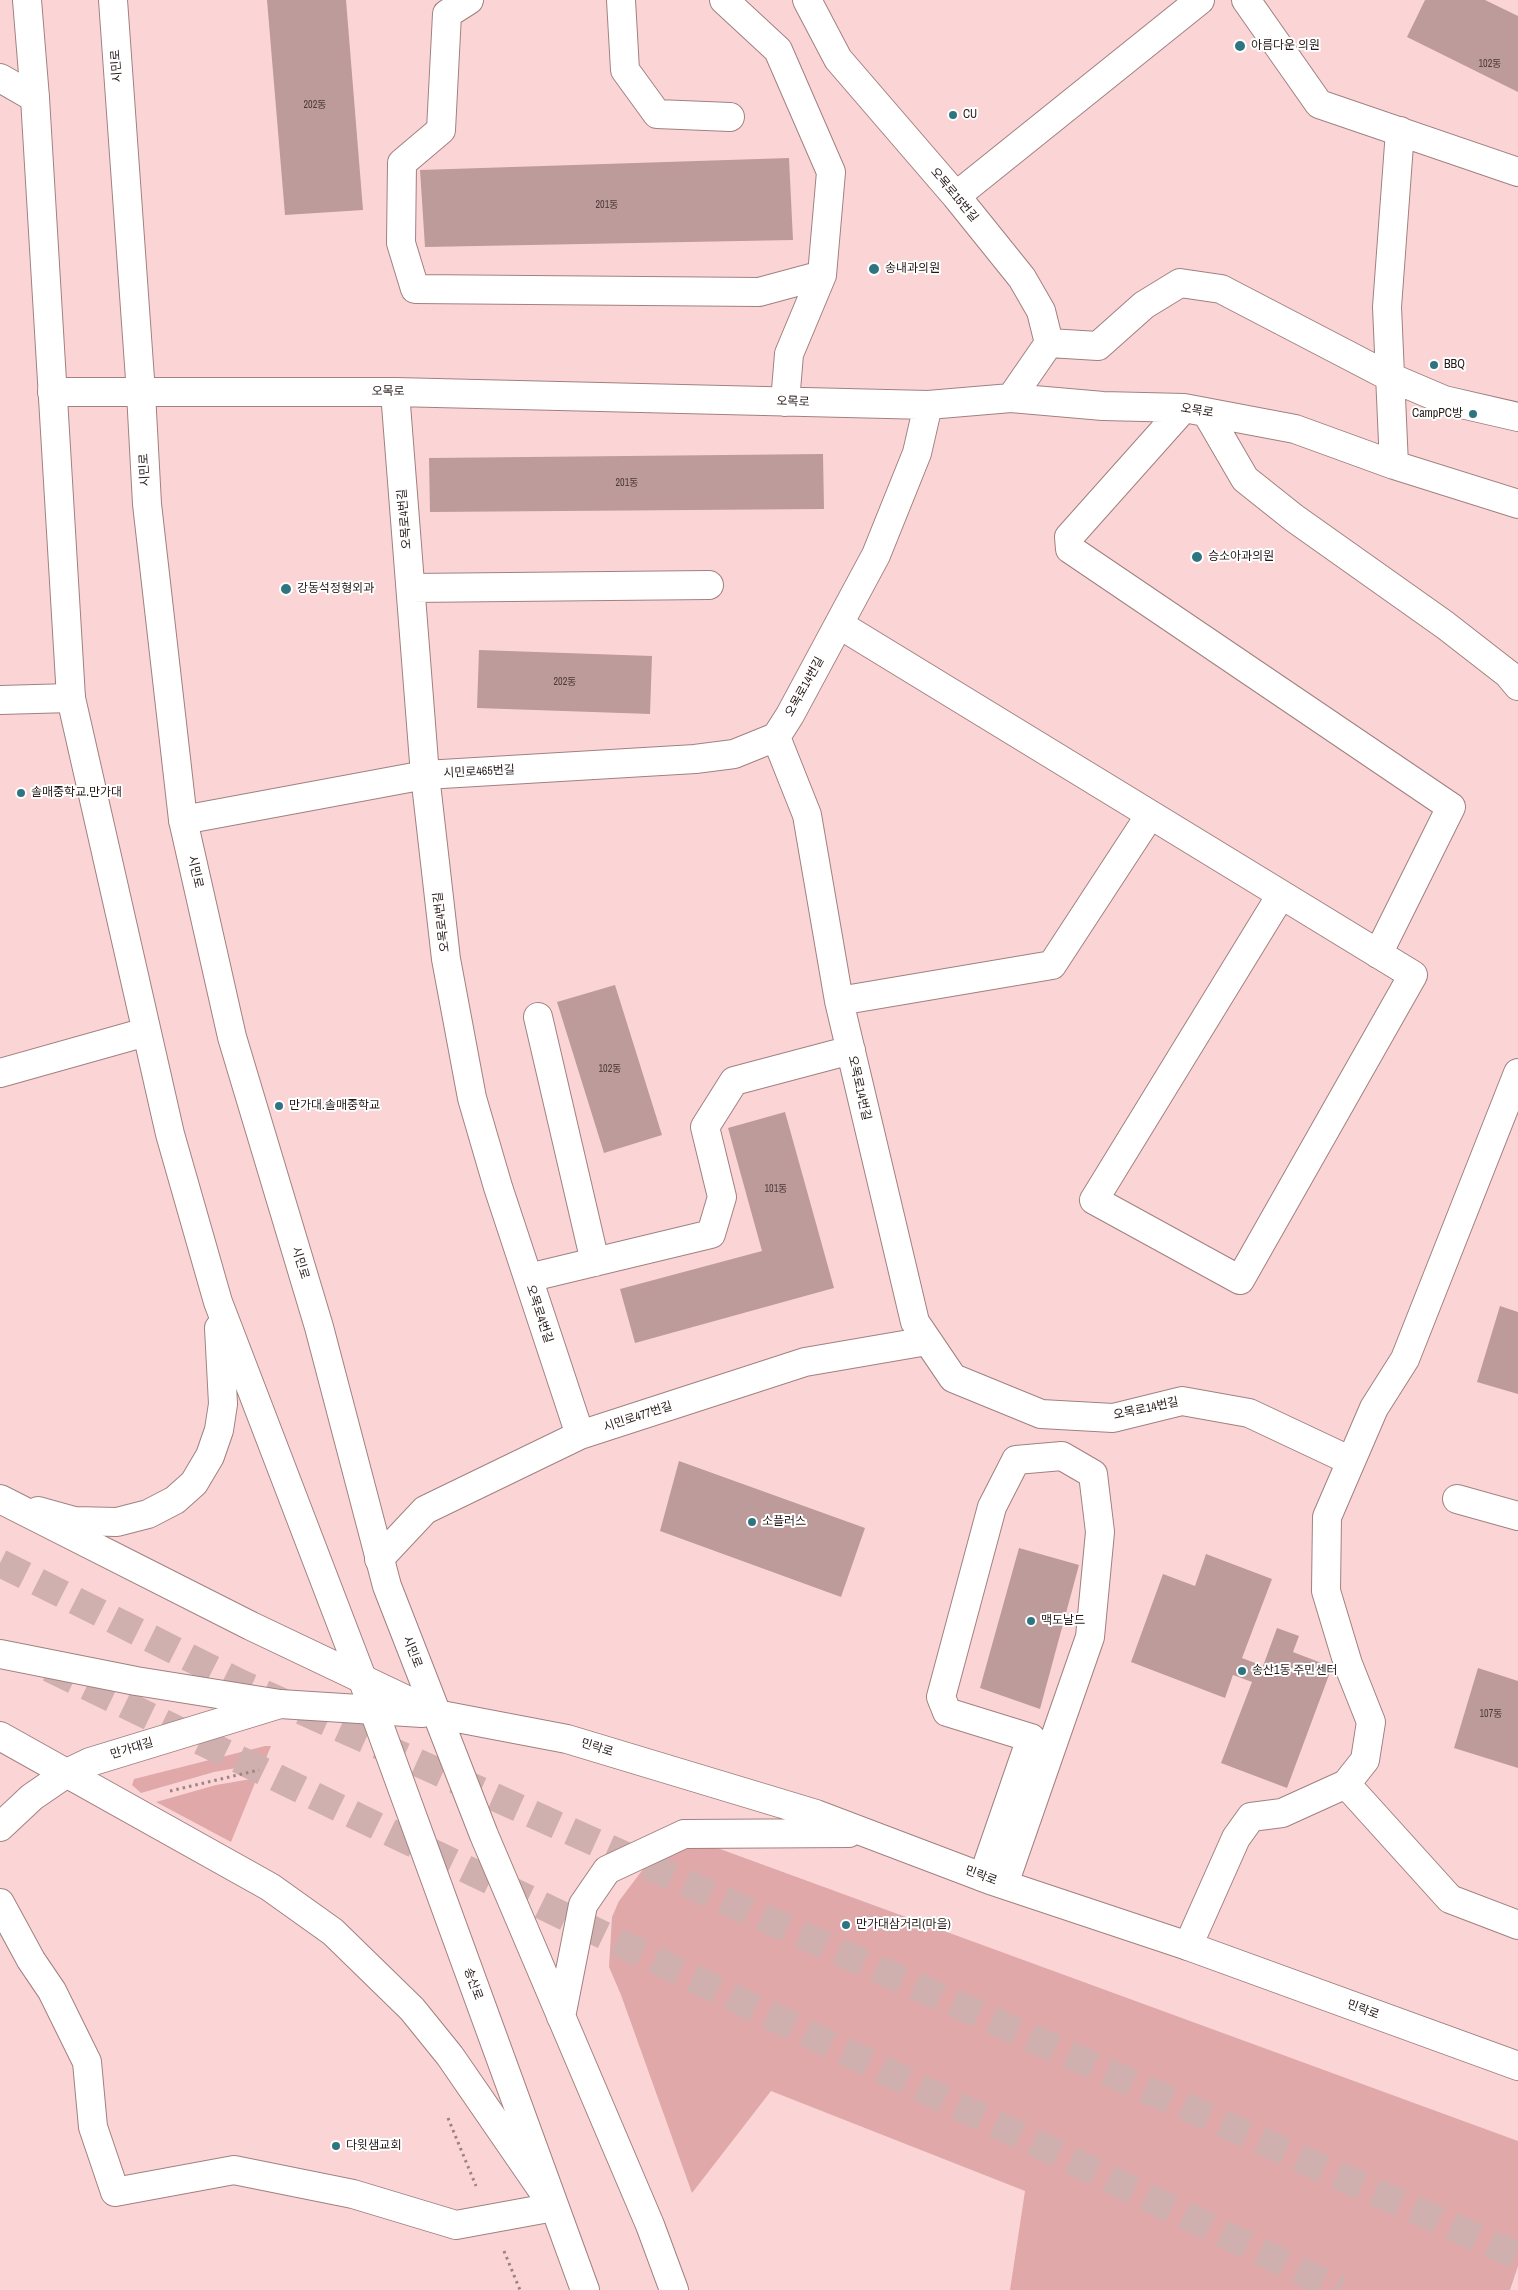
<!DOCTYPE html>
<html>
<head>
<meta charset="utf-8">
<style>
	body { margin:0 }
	canvas { display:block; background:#fbd5d5 }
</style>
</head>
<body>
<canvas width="1518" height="2290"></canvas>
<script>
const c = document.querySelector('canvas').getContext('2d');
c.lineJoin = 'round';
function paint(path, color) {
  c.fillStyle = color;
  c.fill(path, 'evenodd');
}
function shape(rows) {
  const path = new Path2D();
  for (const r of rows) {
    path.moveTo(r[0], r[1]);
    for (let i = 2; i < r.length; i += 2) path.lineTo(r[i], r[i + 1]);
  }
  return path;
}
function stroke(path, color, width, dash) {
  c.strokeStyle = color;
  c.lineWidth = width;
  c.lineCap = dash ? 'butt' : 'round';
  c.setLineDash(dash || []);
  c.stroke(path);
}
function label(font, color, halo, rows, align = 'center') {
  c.font = font + ' "Archivo Narrow","Noto Sans KR",sans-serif';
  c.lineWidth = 4;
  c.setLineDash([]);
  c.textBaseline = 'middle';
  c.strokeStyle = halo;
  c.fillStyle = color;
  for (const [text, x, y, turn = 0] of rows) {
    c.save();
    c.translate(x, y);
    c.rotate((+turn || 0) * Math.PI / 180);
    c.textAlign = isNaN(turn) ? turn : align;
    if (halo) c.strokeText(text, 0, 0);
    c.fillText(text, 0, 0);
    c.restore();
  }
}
paint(shape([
	[265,1746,271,1746,264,1763,214,1772,141,1793,132,1785,134,1779],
	[257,1778,231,1842,156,1802,216,1785],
	[701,1842,1518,2141,1518,2266,1510,2290,1010,2290,1025,2191,771,2091,692,2193,621,1995,609,1967,612,1917,619,1901,653,1856]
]), '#e0a8a9');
paint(shape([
	[267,0,346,0,363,210,285,215],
	[1425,0,1485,0,1518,16,1518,92,1407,37],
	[789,158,793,240,425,247,420,170],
	[823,454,824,509,430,512,429,458],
	[479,650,652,656,650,714,477,708],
	[615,985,662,1135,604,1153,557,1002],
	[785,1112,834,1288,635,1343,620,1289,762,1251,728,1128],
	[1500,1306,1518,1312,1518,1394,1477,1382],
	[679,1461,865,1528,841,1597,660,1531],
	[1019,1548,1079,1565,1040,1709,980,1688],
	[1206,1554,1272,1579,1242,1658,1263,1666,1277,1628,1299,1636,1293,1652,1332,1667,1287,1788,1221,1763,1252,1682,1233,1675,1225,1698,1131,1662,1163,1574,1195,1586],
	[1478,1668,1518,1681,1518,1768,1454,1748]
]), '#be9b9b');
stroke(shape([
	[0,1563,240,1683,1518,2256],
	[49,1668,1340,2290]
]), '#d0afaf', 28, [28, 14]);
const minor = shape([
	[469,0,447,14,441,130,402,163,401,243,415,289,759,292,822,275],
	[621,0,625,70,657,114,730,117],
	[724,0,778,50,831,172,822,275,789,354,785,402],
	[807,0,838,59,956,196,1022,278,1041,311,1049,343,1011,398],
	[1246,0,1319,104,1518,172],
	[0,78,35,98],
	[956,196,1200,0],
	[1049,343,1098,346,1144,305,1180,283,1221,289,1390,377,1444,400,1518,417],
	[52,392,395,392,928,405,1011,398,1103,406,1184,408,1295,429,1394,465,1518,504],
	[395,392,425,775,446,959,472,1098,498,1187,580,1435],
	[928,405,917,453,876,555,790,715,776,737,807,815,839,1001,915,1322,953,1378,1041,1414,1113,1418,1182,1401,1249,1413,1351,1461],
	[1184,408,1069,537,1070,549,1451,807,1378,954],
	[1206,412,1245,479,1294,518,1445,625,1508,674,1518,686],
	[1394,465,1387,307,1400,131],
	[411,588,709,585],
	[840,625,1413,975,1240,1280,1094,1200,1281,895],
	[0,700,71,698],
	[183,820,425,775,695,759,734,754,776,737],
	[839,1001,1052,965,1150,815],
	[538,1017,595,1262],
	[0,1073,146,1032],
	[1518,1073,1405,1359,1374,1408,1327,1517,1326,1591,1348,1664,1371,1722,1365,1760,1346,1784,1450,1899,1518,1925],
	[528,1278,711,1234,722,1197,705,1127,734,1081,851,1050],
	[1457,1499,1518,1516],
	[379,1559,425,1510,580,1435,805,1362,927,1341],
	[0,1827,32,1797,67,1773,90,1762,280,1704],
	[983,1877,1031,1738,947,1712,941,1697,992,1507,1016,1460,1062,1456,1093,1474,1100,1532,1090,1637,1004,1884],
	[0,1903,31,1960,52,1991,87,2062,93,2127,115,2192,234,2170,353,2194,456,2225,554,2207],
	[1188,1946,1236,1838,1251,1817,1282,1813,1346,1784]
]);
const major = shape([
	[27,0,35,98,71,698,170,1134,218,1302,362,1678,585,2290],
	[113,0,141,393,147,504,183,820,232,1037,319,1327,387,1586,484,1835,650,2225,674,2290],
	[38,1511,74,1521,117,1522,148,1514,175,1500,194,1483,210,1456,219,1430,223,1404,219,1328],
	[436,1714,567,1739,816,1814,990,1880,1188,1946,1518,2066],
	[561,2017,583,1905,607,1870,684,1834,849,1833]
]);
const highway = shape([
	[0,1499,251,1626,436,1714],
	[0,1654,136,1681,280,1704,422,1713],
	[0,1736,270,1887,333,1932,412,2009,450,2056,554,2207]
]);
stroke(minor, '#a28080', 30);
stroke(major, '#a28080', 30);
stroke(highway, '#a28080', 30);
stroke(shape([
	[170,1791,259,1770],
	[448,2118,476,2186],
	[504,2251,520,2290]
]), '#9e8383', 3, [2.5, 4]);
stroke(minor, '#fff', 28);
stroke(major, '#fff', 28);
stroke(highway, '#fff', 28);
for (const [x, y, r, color] of [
	[1240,46,6,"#2e7581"],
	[953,115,5,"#2e7581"],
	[874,269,6,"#2e7581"],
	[1434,365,5,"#2e7581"],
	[1473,414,5,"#2e7581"],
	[1197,557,6,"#2e7581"],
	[286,589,6,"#2e7581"],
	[21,793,5,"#2e7581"],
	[279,1106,5,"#2e7581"],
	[752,1522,5,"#2e7581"],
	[1031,1621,5,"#2e7581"],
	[1242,1671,5,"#2e7581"],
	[846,1925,5,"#2e7581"],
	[336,2146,5,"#2e7581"]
]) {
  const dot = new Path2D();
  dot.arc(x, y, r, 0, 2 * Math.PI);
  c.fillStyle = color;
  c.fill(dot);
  stroke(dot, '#fff', 2);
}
label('10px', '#4b3939', null, [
	["102동",1490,64],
	["202동",315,105],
	["201동",607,205],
	["201동",627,483],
	["202동",565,682],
	["102동",610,1069],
	["101동",776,1189],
	["107동",1491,1714]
]);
label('12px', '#251818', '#fff', [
	["아름다운 의원",1251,46],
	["CU",963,115],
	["송내과의원",885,269],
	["BBQ",1444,365],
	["CampPC방",1463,414,"right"],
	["승소아과의원",1208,557],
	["강동석정형외과",297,589],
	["솔매중학교.만가대",31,793],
	["만가대.솔매중학교",289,1106],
	["소플러스",762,1522],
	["맥도날드",1041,1621],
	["송산1동 주민센터",1252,1671],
	["만가대삼거리(마을)",856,1925],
	["다윗샘교회",346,2146]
], 'left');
label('12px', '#251818', '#fff', [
	["시민로",117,66,-94],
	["오목로15번길",954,195,50],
	["오목로",388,392],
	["오목로",793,402,2],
	["오목로",1197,411,9],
	["시민로",145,470,-93],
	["오목로4번길",405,519,-95],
	["오목로14번길",805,687,-61],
	["시민로465번길",479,772,-3],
	["시민로",195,872,77],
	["오목로4번길",442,922,-97],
	["오목로14번길",859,1088,77],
	["시민로",300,1263,73],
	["오목로4번길",539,1314,72],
	["오목로14번길",1146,1409,-12],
	["시민로477번길",638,1417,-18],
	["시민로",412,1652,69],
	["민락로",597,1748,17],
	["만가대길",132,1749,-17],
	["민락로",981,1876,20],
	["송산로",473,1984,70],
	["민락로",1363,2010,20]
]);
</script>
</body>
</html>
